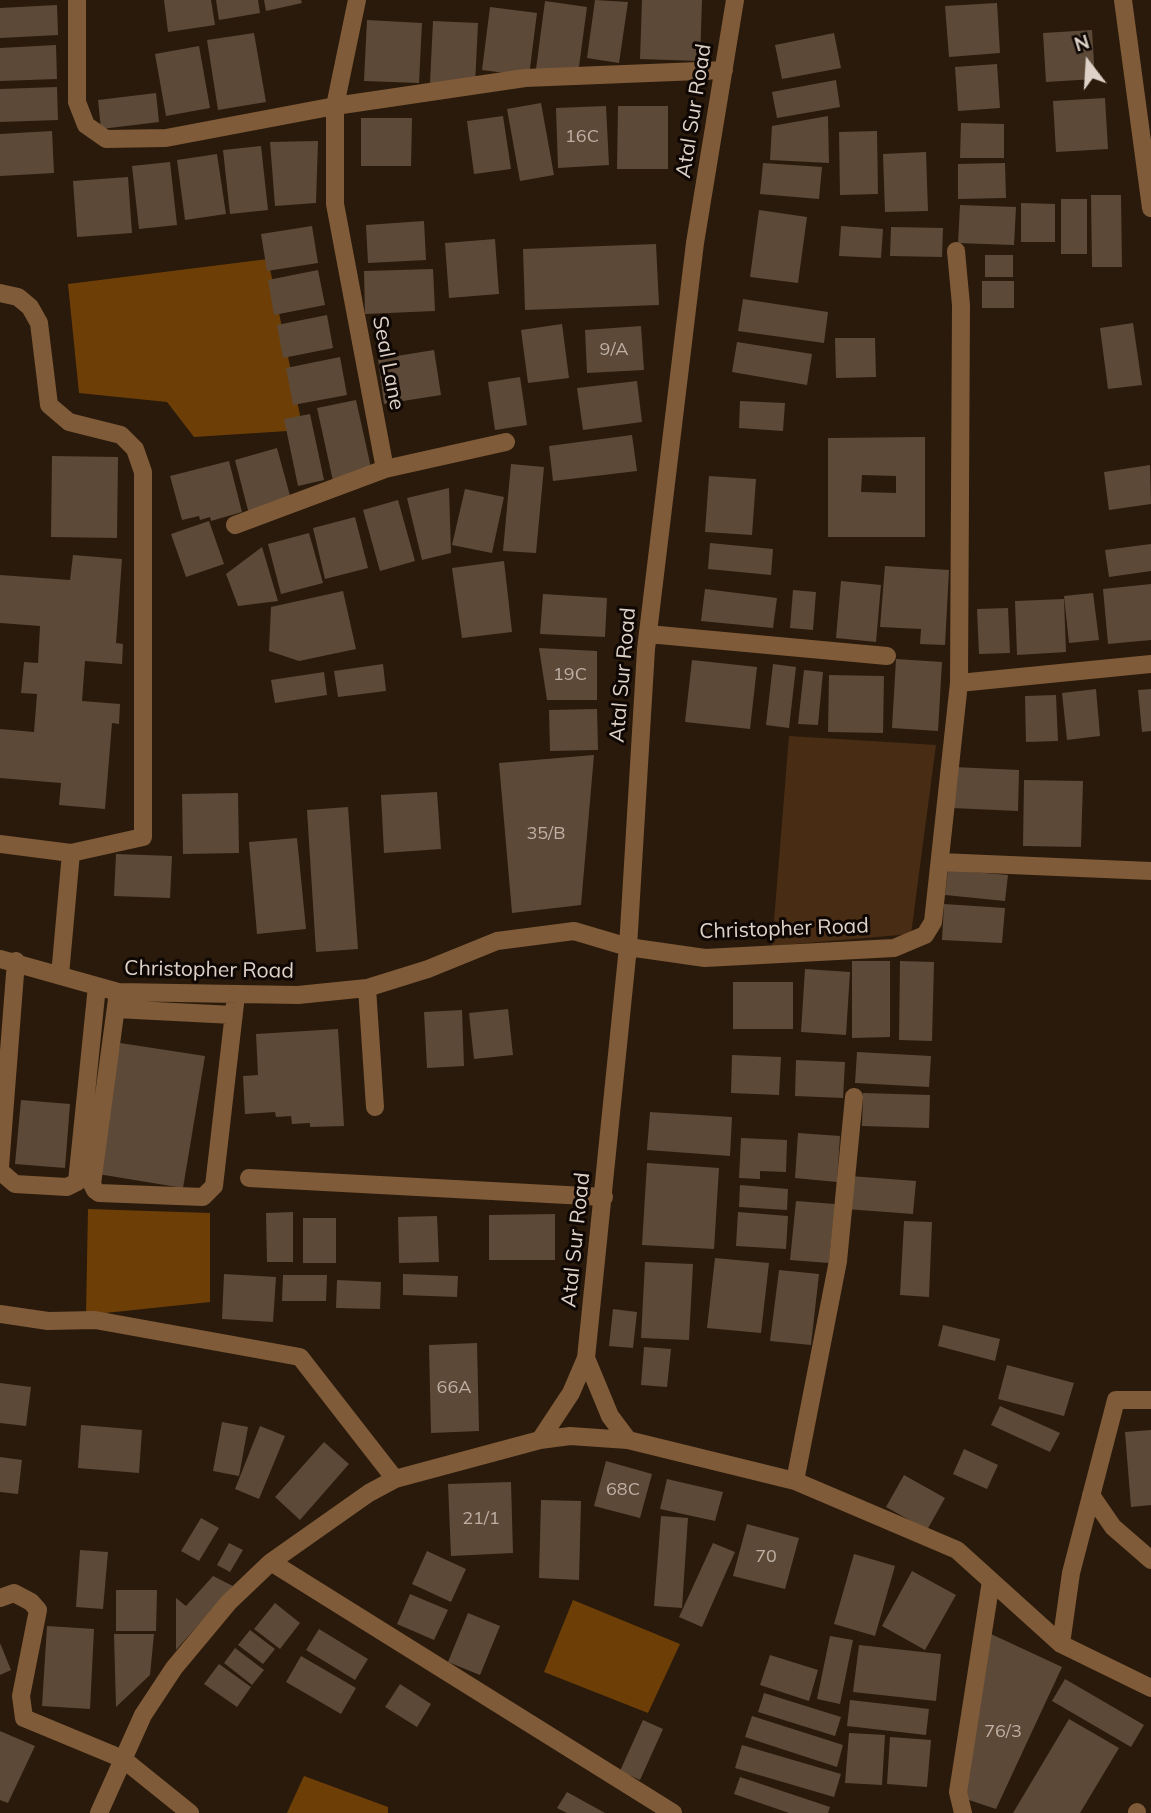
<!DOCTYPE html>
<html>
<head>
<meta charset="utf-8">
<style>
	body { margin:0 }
	#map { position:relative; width:1151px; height:1813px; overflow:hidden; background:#2a1a0b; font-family:Mulish,sans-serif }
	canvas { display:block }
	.north { position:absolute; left:1053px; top:28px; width:70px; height:70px; -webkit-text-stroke:5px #0e0703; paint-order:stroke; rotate:343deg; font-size:19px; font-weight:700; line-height:28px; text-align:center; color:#ded2c8 }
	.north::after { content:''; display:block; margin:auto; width:24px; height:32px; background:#ded2c8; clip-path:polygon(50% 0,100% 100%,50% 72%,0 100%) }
</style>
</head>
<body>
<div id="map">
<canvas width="1151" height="1813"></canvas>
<div class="north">N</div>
</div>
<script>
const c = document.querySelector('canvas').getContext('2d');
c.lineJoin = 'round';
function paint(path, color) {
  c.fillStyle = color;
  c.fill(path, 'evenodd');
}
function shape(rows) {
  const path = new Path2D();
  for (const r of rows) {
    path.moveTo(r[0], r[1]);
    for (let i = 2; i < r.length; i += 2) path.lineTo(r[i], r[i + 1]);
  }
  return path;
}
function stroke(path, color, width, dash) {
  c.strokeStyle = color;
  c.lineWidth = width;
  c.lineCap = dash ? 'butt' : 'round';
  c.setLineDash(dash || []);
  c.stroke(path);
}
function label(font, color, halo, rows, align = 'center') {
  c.font = font + ' Mulish,sans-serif';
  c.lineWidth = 6;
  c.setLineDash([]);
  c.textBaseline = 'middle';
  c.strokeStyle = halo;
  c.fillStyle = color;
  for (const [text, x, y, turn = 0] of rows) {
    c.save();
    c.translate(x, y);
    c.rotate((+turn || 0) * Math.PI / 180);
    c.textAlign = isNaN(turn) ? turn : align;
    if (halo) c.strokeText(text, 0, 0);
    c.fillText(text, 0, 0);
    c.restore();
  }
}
paint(shape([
	[789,736,936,745,911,934,772,946]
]), '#482d14');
paint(shape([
	[268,259,303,430,194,437,167,402,79,393,68,284],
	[88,1209,210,1213,210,1302,86,1315],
	[573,1600,680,1644,648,1713,544,1672],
	[304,1776,388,1807,388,1813,287,1813]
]), '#6d3f07');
paint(shape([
	[164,0,211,0,215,25,168,32],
	[216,0,258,0,260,13,219,20],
	[264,0,301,0,302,3,266,11],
	[595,0,628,2,619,63,587,58],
	[642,0,702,0,700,61,640,59],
	[545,1,587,7,578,74,536,69],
	[997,3,1000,53,949,57,945,6],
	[57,5,58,35,0,38,0,8],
	[490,7,537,13,529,76,482,70],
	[367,20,422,23,419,83,364,81],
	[433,21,478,23,475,85,430,83],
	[1092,30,1095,79,1046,82,1043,33],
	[254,33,266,102,218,110,207,40],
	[834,33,841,68,782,79,775,45],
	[56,45,57,79,0,81,0,48],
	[199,46,210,108,166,116,155,54],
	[997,64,1000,108,958,111,955,67],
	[836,80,840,107,777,118,772,92],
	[57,87,58,120,0,122,0,89],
	[156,93,159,122,101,129,98,100],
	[1105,98,1108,149,1056,152,1053,101],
	[541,103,554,175,520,181,507,109],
	[606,106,609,165,558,168,556,108],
	[618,106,668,106,668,169,617,169],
	[503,116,511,169,474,174,467,121],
	[828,116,829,163,770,160,772,126],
	[361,118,412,118,411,166,361,166],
	[961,123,1004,124,1004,158,960,158],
	[52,131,54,173,0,176,0,134],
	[877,131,878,194,840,195,839,132],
	[318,141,316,203,275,206,270,142],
	[261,146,268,210,230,214,223,150],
	[926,152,928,211,885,212,883,154],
	[217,154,226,214,185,220,177,160],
	[170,162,177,225,139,229,132,166],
	[763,163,822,167,819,199,760,194],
	[1005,163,1006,198,958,199,958,164],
	[128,177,132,233,77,237,73,181],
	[1091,195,1121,195,1122,267,1092,267],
	[1061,199,1087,199,1087,254,1061,254],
	[1021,203,1055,204,1055,242,1021,242],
	[960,205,1016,207,1014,245,958,243],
	[759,210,807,217,798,283,750,277],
	[424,221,426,260,368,263,366,225],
	[312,226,318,263,267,271,261,234],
	[841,226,883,229,881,258,839,256],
	[891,227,943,228,942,257,890,256],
	[495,239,499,294,449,298,445,243],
	[656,244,659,305,525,310,523,249],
	[985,255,1013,255,1013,277,985,277],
	[433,269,435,311,365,314,364,271],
	[318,270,325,305,274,315,268,280],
	[982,281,1014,281,1014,308,982,308],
	[743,299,828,312,824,343,738,331],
	[327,315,333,348,283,358,277,325],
	[1133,323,1142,385,1108,389,1100,328],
	[562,324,569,378,528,383,521,330],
	[641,326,644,370,587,373,585,330],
	[835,338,875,338,876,377,836,378],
	[737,342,812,354,807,385,732,372],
	[434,350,441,395,384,404,378,359],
	[340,357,347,395,293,405,286,368],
	[520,377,527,425,495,430,488,382],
	[637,381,642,422,583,430,577,388],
	[356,400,372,472,333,481,317,408],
	[740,401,785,403,783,431,739,428],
	[310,414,324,480,298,486,284,419],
	[632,435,637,471,553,481,549,446],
	[925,437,925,537,828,537,828,438],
	[862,475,896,476,896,493,861,492],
	[277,448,292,503,249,514,235,460],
	[52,456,118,457,117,538,51,537],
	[229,461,242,512,211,521,210,517,200,520,199,516,182,520,170,476],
	[511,464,544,467,536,553,503,551],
	[1150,465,1151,504,1109,510,1104,472],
	[709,476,756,479,752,535,705,532],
	[449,488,451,553,422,560,407,498],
	[465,489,504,497,492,553,452,545],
	[398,500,415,561,380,571,363,510],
	[355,517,368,568,325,579,313,528],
	[209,521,224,564,186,577,171,534],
	[309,533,323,583,281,594,268,544],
	[710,543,773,549,771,575,708,569],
	[1151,544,1151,571,1109,577,1105,550],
	[262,547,278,601,238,606,226,574],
	[73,555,122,559,116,643,123,644,122,664,85,661,82,701,120,704,119,724,112,723,105,809,59,805,61,783,0,778,0,729,34,732,37,694,21,693,24,662,38,663,40,626,0,623,0,575,70,580],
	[504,561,512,632,462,638,452,568],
	[885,566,949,570,945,645,920,644,921,629,880,627],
	[841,581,881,585,876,642,836,638],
	[1151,584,1151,640,1108,644,1103,589],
	[705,589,777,598,773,628,701,621],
	[793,590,816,592,813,630,790,628],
	[343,591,356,649,299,661,269,651,271,607],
	[1093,593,1099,640,1069,643,1064,596],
	[543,594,607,598,605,637,540,634],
	[1064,599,1066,652,1017,655,1015,601],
	[1008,608,1010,653,979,654,977,609],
	[539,648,597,651,597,700,547,700],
	[896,659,942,662,938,731,892,728],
	[692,660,757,667,750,729,685,722],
	[383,664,386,691,338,697,334,671],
	[773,664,796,667,789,728,766,725],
	[804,670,823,672,818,725,798,724],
	[324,672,327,695,275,703,271,680],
	[829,675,884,676,883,733,828,732],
	[1096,689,1100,736,1067,740,1062,693],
	[1151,689,1151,731,1142,732,1138,690],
	[1056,695,1058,741,1026,742,1025,696],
	[597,709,598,750,550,751,549,710],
	[594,755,581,905,512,913,499,763],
	[954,767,1019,770,1018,811,952,808],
	[1024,780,1083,781,1081,847,1023,846],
	[437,792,441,849,384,853,381,795],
	[238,793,239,853,183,854,182,794],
	[348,807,358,949,316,952,307,810],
	[297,838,306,929,257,934,249,842],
	[116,854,172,856,170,898,114,896],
	[948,870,1008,875,1005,901,945,895],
	[944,904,1005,908,1002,943,942,940],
	[852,961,890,961,890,1037,852,1038],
	[900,961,934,962,932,1041,899,1040],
	[805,969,850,972,846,1035,801,1032],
	[733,982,793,982,793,1029,733,1029],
	[508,1009,513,1055,474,1059,469,1013],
	[462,1010,464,1066,427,1068,424,1012],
	[338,1029,344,1126,310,1127,310,1123,292,1124,291,1116,276,1117,275,1112,245,1114,243,1076,258,1075,256,1034],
	[120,1043,205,1056,183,1188,98,1174],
	[857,1052,931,1056,929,1087,855,1083],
	[732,1055,781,1057,779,1095,731,1093],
	[796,1060,845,1062,843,1098,795,1096],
	[863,1093,930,1095,929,1128,862,1126],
	[21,1100,70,1104,65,1168,15,1164],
	[650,1112,732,1117,730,1156,647,1150],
	[798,1133,840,1136,837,1182,795,1178],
	[741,1138,787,1140,786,1172,760,1171,760,1179,739,1178],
	[647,1163,719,1168,714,1249,642,1245],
	[850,1176,916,1181,913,1214,846,1209],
	[740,1185,788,1189,787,1210,739,1207],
	[796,1201,835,1204,829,1263,790,1260],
	[293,1212,293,1262,267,1262,266,1213],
	[738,1212,788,1216,786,1249,736,1246],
	[555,1214,555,1260,489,1260,489,1215],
	[437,1216,439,1262,399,1263,398,1217],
	[303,1218,336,1218,336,1263,303,1263],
	[904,1221,932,1222,929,1297,900,1295],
	[715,1258,769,1263,761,1333,707,1328],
	[645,1262,693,1264,689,1340,641,1338],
	[779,1270,819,1274,811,1345,770,1341],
	[224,1274,276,1277,273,1322,222,1319],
	[403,1274,458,1276,457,1297,403,1295],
	[283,1275,327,1275,326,1301,282,1301],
	[337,1280,381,1282,380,1309,336,1308],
	[613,1309,637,1312,633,1348,609,1346],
	[943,1325,1000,1339,995,1361,938,1346],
	[477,1343,479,1431,431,1433,429,1345],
	[644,1347,671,1349,667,1387,641,1385],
	[1007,1365,1074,1383,1064,1416,998,1399],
	[0,1383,31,1387,26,1426,0,1423],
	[1000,1406,1060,1433,1050,1452,991,1425],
	[222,1422,248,1427,239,1476,213,1471],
	[81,1425,142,1430,139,1473,78,1468],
	[260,1426,285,1436,259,1499,235,1489],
	[1151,1430,1151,1505,1131,1507,1125,1432],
	[324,1442,349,1464,300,1520,275,1497],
	[964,1449,998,1465,987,1489,953,1474],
	[0,1457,22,1460,18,1494,0,1492],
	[606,1461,652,1474,640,1518,594,1506],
	[904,1475,945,1498,927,1530,886,1507],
	[667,1479,723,1492,715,1521,660,1509],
	[511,1482,513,1553,451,1556,448,1484],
	[541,1500,581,1501,579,1580,539,1578],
	[661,1516,688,1518,682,1608,654,1606],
	[201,1518,219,1528,199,1561,181,1551],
	[747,1524,799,1538,785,1589,733,1576],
	[229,1543,243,1550,230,1572,217,1565],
	[713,1543,735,1552,702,1627,679,1617],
	[80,1550,108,1552,103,1609,76,1607],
	[427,1551,466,1569,451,1602,412,1584],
	[854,1554,895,1566,875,1636,834,1624],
	[912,1571,956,1595,925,1650,882,1626],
	[213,1576,233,1586,176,1650,176,1598,186,1606],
	[116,1590,157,1590,156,1631,116,1631],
	[410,1594,448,1610,434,1640,397,1624],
	[275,1603,300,1623,280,1649,254,1629],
	[468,1613,500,1626,480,1675,448,1662],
	[47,1626,94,1629,90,1709,42,1706],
	[319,1629,368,1659,355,1680,306,1650],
	[250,1630,275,1649,263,1664,238,1645],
	[114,1634,154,1634,150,1675,116,1707],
	[991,1634,1062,1667,996,1809,963,1798],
	[830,1636,853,1640,840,1704,817,1699],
	[0,1643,11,1670,0,1675],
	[859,1645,941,1654,936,1701,853,1692],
	[235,1648,264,1670,252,1685,224,1663],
	[770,1655,818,1670,809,1701,760,1685],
	[301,1656,356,1688,341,1714,286,1682],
	[219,1664,251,1687,237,1707,204,1684],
	[1065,1679,1144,1725,1131,1747,1052,1701],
	[400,1684,431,1704,417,1727,385,1707],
	[764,1693,841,1717,835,1736,758,1712],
	[850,1700,929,1709,926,1735,847,1726],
	[752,1716,843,1745,837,1767,745,1737],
	[1069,1719,1119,1748,1080,1813,1013,1813],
	[643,1720,663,1729,640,1780,620,1771],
	[0,1731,35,1746,8,1803,0,1800],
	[849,1733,885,1735,882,1785,845,1783],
	[890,1737,931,1740,927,1787,887,1784],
	[742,1745,841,1774,834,1797,735,1768],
	[740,1777,830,1807,828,1813,789,1813,734,1794],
	[567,1792,605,1813,567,1813,557,1808]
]), '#5c4938');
stroke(shape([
	[77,0,77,102,86,125,106,139,166,138,335,106,525,78,724,70],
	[1123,0,1151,208],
	[956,251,961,305,959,683],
	[0,293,18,297,30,307,39,323,49,405,69,422,121,435,135,449,143,472,143,837,71,853,0,844],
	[385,469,506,442],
	[235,525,385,469,335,204,335,106,357,0],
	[648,634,887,656],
	[940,862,1151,871],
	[0,959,118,992,298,995,367,988,428,969,497,941,574,931,628,947,705,958,894,948,925,935,933,922,959,683,1151,664],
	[60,975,71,853],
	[367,988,375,1107],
	[118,992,92,1184,95,1190,99,1193,203,1197,214,1186,236,995],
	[116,1009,233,1015],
	[0,1167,16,961],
	[0,1171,15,1184,67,1187,77,1182,97,986],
	[249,1178,604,1197],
	[0,1314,48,1321,95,1320,300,1357,395,1479],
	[586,1358,610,1416,628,1440],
	[540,1440,571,1393,586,1358,628,947,646,649,695,243,735,0],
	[795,1481,838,1261,854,1097],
	[1091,1495,1113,1527,1151,1560],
	[271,1562,673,1813],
	[0,1598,14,1593,31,1602,38,1610,21,1696,24,1718,123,1759,190,1813],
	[1061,1644,1071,1573,1116,1400,1151,1400],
	[1137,1812,1137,1813],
	[99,1813,143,1715,174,1668,229,1602,271,1562,369,1493,395,1479,540,1440,570,1436,628,1440,795,1481,957,1550,1061,1644,1151,1688],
	[963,1813,958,1792,991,1581]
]), '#7f5b39', 18);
label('18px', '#beb0a4', null, [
	["16C",582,137],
	["9/A",614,350],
	["19C",570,675],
	["35/B",546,834],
	["66A",454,1388],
	["68C",623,1490],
	["21/1",481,1519],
	["70",766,1557],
	["76/3",1003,1732]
]);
label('21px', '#ded2c8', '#0e0703', [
	["Atal Sur Road",694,111,-81],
	["Seal Lane",388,363,79],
	["Atal Sur Road",623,675,-85],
	["Christopher Road",784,929,-2],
	["Christopher Road",209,970,1],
	["Atal Sur Road",576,1240,-84]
]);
</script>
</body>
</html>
